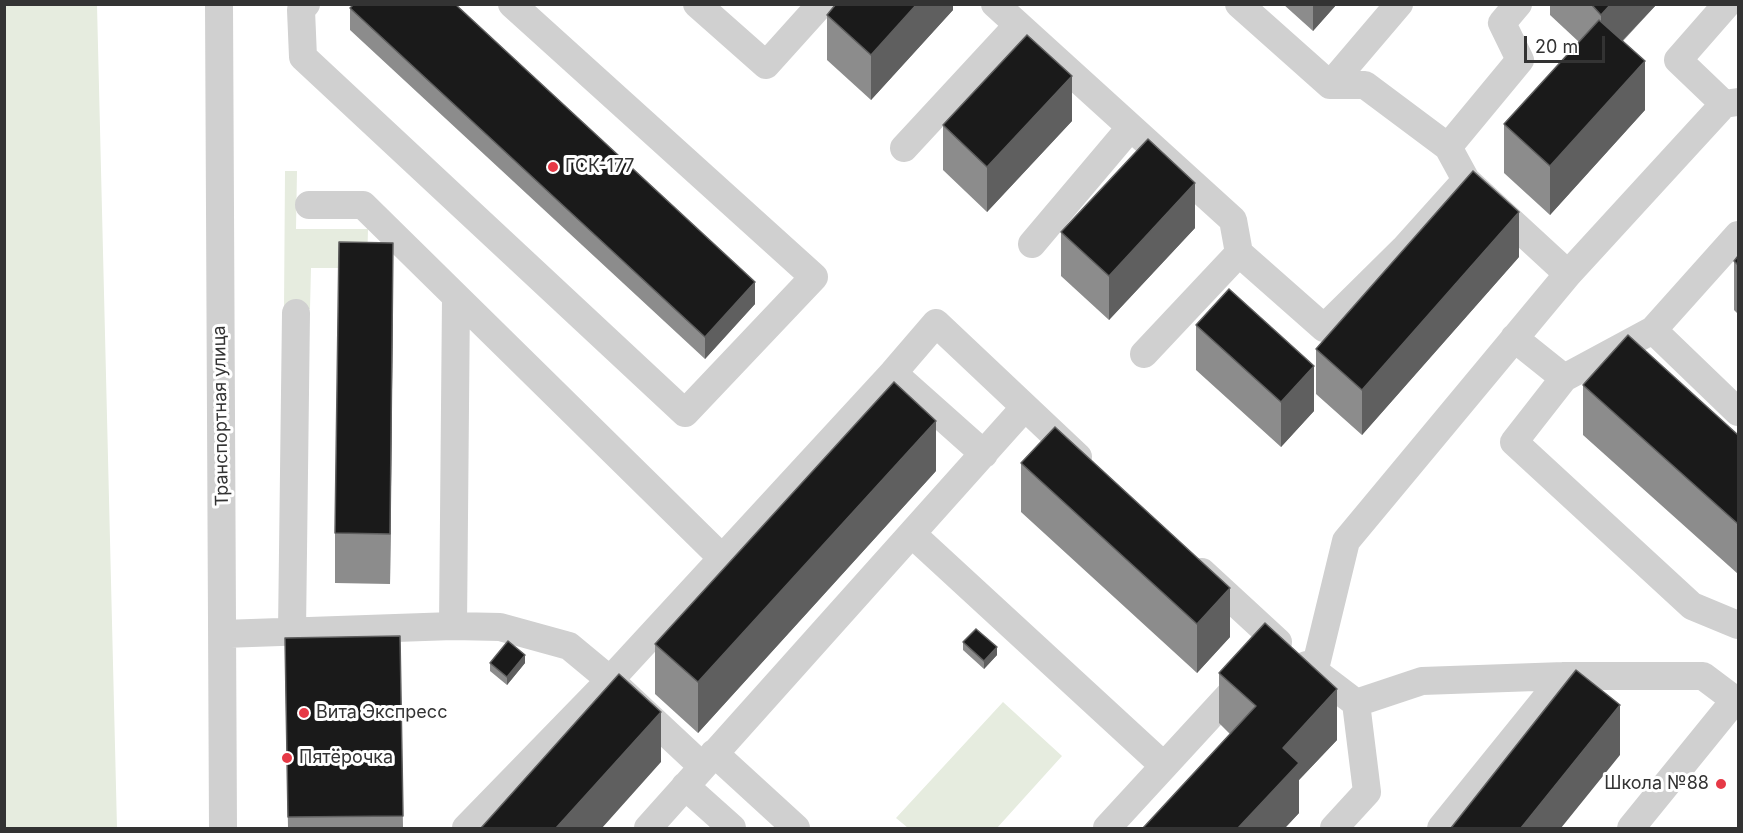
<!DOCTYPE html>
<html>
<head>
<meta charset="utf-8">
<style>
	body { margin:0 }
	#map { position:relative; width:1743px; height:833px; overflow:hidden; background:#fff; font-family:Inter,sans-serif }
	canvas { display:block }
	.frame { position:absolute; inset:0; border:6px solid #333; pointer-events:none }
	.scale { position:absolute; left:1524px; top:36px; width:81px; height:27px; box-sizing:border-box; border:3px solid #333; border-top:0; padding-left:8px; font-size:18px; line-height:21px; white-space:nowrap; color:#333; -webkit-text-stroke:4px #fff; paint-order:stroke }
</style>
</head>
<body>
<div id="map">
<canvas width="1743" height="833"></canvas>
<div class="frame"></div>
<div class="scale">20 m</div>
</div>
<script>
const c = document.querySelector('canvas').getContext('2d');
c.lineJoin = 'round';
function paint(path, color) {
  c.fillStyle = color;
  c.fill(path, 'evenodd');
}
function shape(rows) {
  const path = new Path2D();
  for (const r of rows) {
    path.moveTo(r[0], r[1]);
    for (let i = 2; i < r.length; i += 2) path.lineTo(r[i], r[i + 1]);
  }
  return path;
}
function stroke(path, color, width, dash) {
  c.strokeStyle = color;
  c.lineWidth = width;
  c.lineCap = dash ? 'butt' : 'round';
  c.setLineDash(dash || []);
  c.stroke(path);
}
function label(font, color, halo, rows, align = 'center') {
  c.font = font + ' Inter,sans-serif';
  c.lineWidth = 6;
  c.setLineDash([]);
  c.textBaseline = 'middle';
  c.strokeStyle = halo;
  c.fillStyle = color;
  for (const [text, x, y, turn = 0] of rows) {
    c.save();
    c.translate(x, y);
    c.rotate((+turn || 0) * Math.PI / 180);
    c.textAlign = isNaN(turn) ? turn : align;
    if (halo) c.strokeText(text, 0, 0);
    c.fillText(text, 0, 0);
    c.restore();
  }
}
paint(shape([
	[5,4,97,5,117,828,5,828],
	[285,171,297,171,296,229,368,229,367,268,311,268,310,309,284,309],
	[1003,702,1062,756,997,828,908,828,896,818]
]), '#e6ecdf');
stroke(shape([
	[219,4,223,828],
	[306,4,301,10,303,57,685,413,814,277,512,4],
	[697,4,766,65,821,4],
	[995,4,1233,220,1239,253,1324,328,1404,249,1466,180],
	[1239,4,1330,85,1399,4],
	[1518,4,1502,23,1520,60,1448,147,1466,180,1568,274],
	[1330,85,1365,85,1448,147],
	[1724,104,1678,60,1727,4],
	[904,148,1017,26],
	[309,205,363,205,721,557],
	[1032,244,1130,128],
	[1653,330,1738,235],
	[1514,338,1564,378,1514,442,1692,606,1738,625],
	[1144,354,1239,253],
	[893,373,984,454],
	[1564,378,1653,330,1738,412],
	[912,534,1164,766],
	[1202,572,1278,642],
	[453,626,500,627,569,646,610,680,702,766],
	[292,631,296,313],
	[223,634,453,626,456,298],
	[1306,665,1356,703,1367,792,1334,828],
	[1314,673,1346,541,1568,274,1724,104,1738,102],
	[1356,703,1422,681,1564,676,1703,676,1735,700,1631,828],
	[714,753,796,828],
	[685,786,732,828],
	[466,828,610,680,893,373,936,323,1078,457],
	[648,828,1025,407],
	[1107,828,1245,678],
	[1441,828,1564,676]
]), '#d0d0d0', 28);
paint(shape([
	[953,4,953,10,871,100,827,60,827,15],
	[1283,4,1337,4,1313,31],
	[1550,4,1657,4,1623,41,1645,110,1550,215,1504,173,1504,124,1579,42,1550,15],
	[350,8,755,304,705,359,350,30],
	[1072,121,987,212,943,170,943,125],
	[1195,228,1109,320,1061,276,1061,232],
	[1738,256,1738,314,1734,310,1734,261],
	[1519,257,1362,435,1316,394,1316,349],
	[393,293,390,584,335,583,335,533],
	[1196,325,1314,411,1281,447,1196,370],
	[1583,385,1738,435,1738,574,1583,435],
	[1021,463,1230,637,1197,673,1021,512],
	[936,471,698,733,655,694,655,644],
	[400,636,403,828,288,828,285,660],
	[963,642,997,655,984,669,963,650],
	[490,663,525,663,507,685,490,671],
	[1219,673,1337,740,1299,780,1299,813,1285,828,1143,828,1230,734,1219,723]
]), '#8c8c8c');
paint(shape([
	[917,4,953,4,953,10,871,100,871,55],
	[1313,4,1337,4,1313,31],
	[1611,4,1657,4,1601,63,1601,15],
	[1645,61,1645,110,1550,215,1550,166],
	[1072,76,1072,121,987,212,987,167],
	[1195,183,1195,228,1109,320,1109,276],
	[1519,212,1519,257,1362,435,1362,390],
	[393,243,393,293,390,584,390,534],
	[755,282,755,304,705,359,705,337],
	[1314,366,1314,411,1281,447,1281,402],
	[936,421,936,471,698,733,698,682],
	[1230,588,1230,637,1197,673,1197,624],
	[997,647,997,655,984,669,984,661],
	[525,655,525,663,507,685,507,677],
	[1337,689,1337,740,1299,780,1299,813,1285,828,1238,828,1283,748],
	[1620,705,1620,755,1561,828,1521,828],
	[661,712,661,762,602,828,556,828]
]), '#5f5f5f');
const building = shape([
	[354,4,455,4,755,282,705,337,350,8,354,4],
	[836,4,917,4,871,55,827,15,836,4],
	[1591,4,1611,4,1601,15,1591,4],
	[1599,20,1645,61,1550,166,1504,124,1599,20],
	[1027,35,1072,76,987,167,943,125,1027,35],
	[1148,139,1195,183,1109,276,1061,232,1148,139],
	[1473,171,1519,212,1362,390,1316,349,1473,171],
	[339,242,393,243,390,534,335,533,339,242],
	[1738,256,1738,265,1734,261,1738,256],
	[1229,289,1314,366,1281,402,1196,325,1229,289],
	[1628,335,1738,435,1738,524,1583,385,1628,335],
	[894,382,936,421,698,682,655,644,894,382],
	[1055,427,1230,588,1197,624,1021,463,1055,427],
	[1265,623,1337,689,1283,748,1299,763,1238,828,1143,828,1256,706,1219,673,1265,623],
	[976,629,997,647,984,661,963,642,976,629],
	[400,636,403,816,288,817,285,638,400,636],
	[508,641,525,655,507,677,490,663,508,641],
	[1576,670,1620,705,1521,828,1451,828,1576,670],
	[619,674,661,712,556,828,481,828,619,674]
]);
paint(building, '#1a1a1a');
stroke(building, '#5f5f5f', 1.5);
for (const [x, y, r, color] of [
	[553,167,6,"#e63946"],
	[304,713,6,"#e63946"],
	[287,758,6,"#e63946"],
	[1721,784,6,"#e63946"]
]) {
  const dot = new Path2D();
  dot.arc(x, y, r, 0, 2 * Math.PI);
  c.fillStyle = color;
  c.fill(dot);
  stroke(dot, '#fff', 2);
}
label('18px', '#333', '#fff', [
	["ГСК-177",565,167],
	["Вита Экспресс",316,713],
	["Пятёрочка",299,758],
	["Школа №88",1709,784,"right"]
], 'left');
label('18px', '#333', '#fff', [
	["Транспортная улица",221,416,-91]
]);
</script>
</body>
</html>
